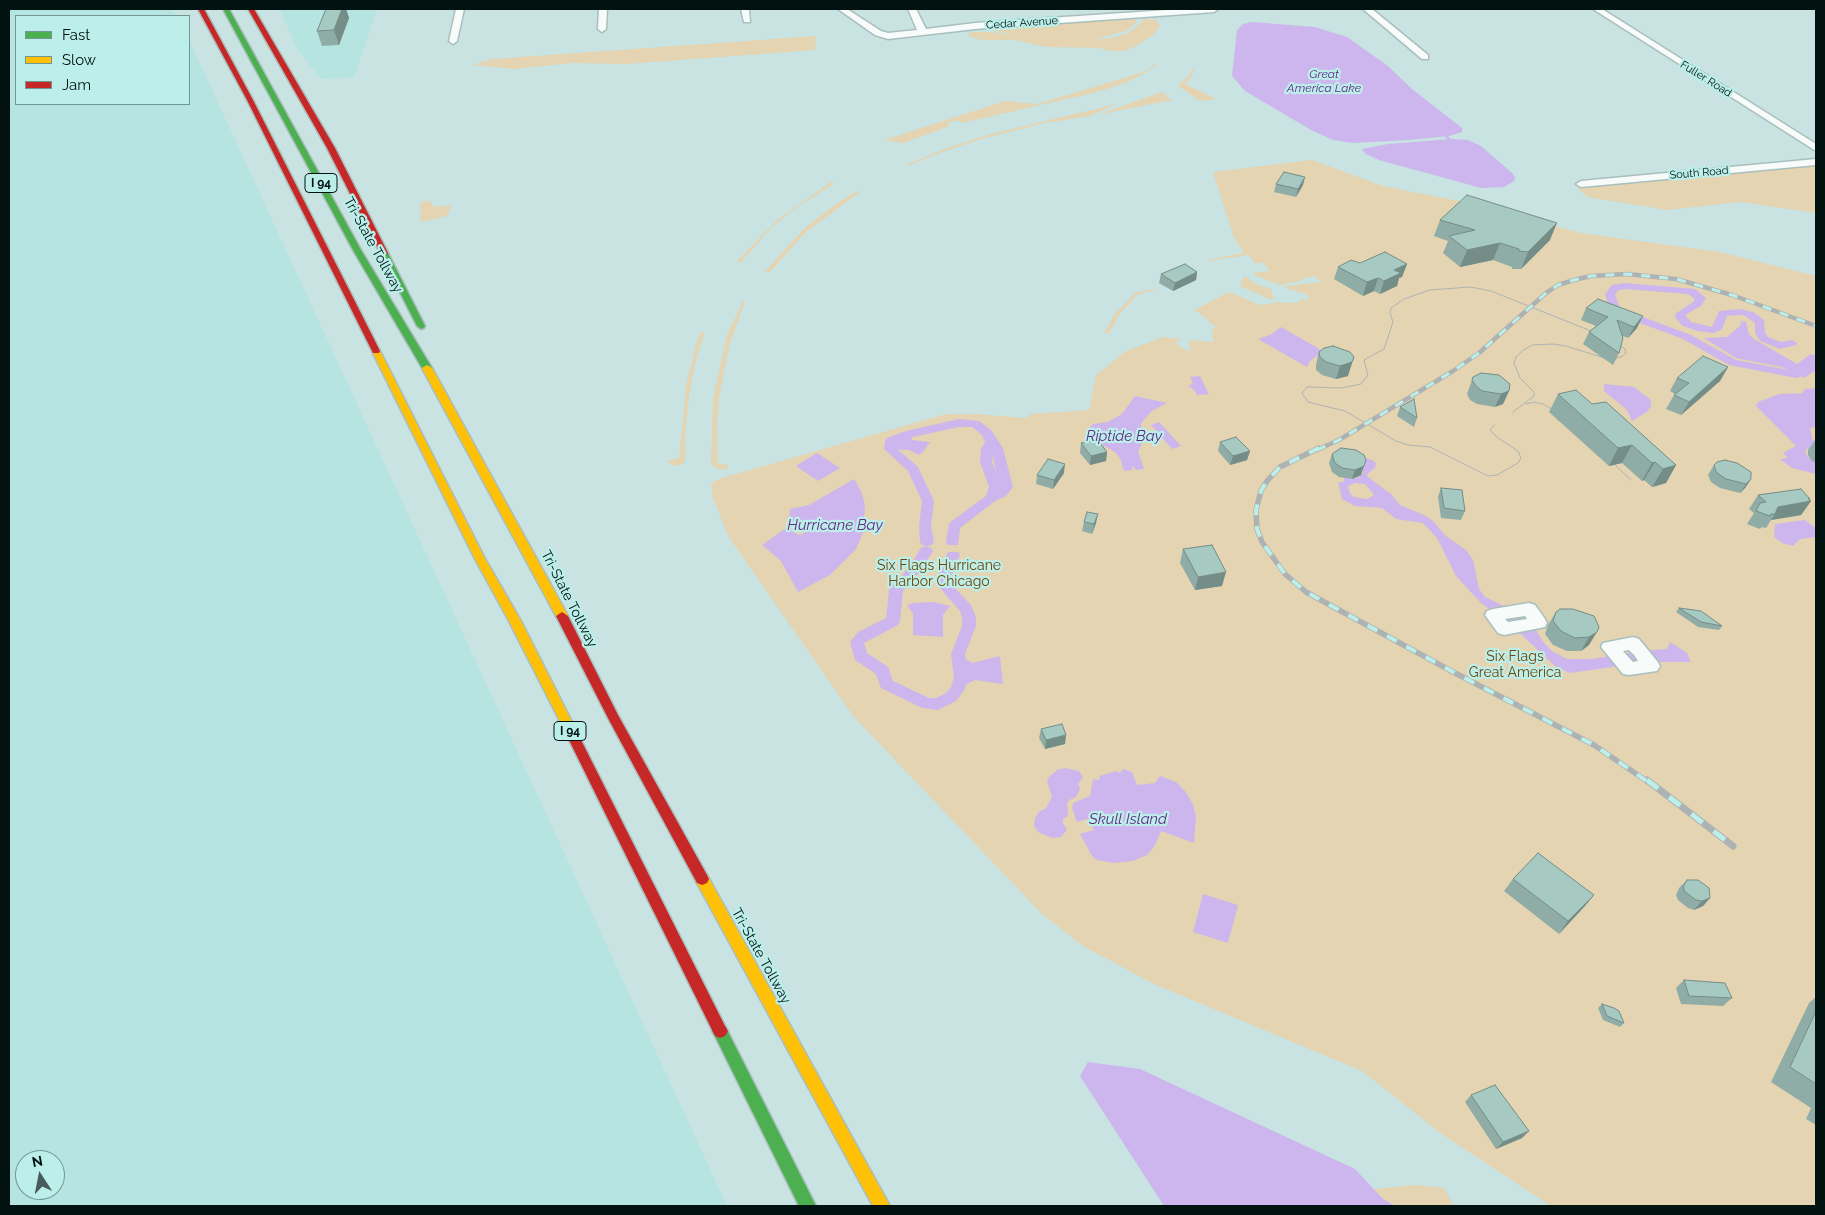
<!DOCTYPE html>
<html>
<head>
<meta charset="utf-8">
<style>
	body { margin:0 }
	#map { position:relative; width:1825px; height:1215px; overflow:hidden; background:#c8e3e1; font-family:Raleway,sans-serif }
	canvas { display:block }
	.frame { position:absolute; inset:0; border:10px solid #011211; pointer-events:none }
	.legend { position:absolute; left:15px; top:15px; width:175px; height:90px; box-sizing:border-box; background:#bcefea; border:1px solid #719793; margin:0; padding:6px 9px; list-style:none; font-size:15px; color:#011211 }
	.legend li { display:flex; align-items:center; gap:10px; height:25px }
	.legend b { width:25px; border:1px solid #719793 }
	.north { position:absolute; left:15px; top:1150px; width:50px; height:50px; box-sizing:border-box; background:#bcefea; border:1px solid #719793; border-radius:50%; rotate:349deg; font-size:14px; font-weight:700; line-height:20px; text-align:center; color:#011211 }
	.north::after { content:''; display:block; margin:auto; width:18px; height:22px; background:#475b5a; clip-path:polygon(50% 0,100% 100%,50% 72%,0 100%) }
</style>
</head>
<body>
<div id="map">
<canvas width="1825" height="1215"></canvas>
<div class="frame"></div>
<ul class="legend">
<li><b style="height:6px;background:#4caf50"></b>Fast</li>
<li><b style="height:6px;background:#ffc107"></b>Slow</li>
<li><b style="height:6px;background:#c62828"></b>Jam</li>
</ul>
<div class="north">N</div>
</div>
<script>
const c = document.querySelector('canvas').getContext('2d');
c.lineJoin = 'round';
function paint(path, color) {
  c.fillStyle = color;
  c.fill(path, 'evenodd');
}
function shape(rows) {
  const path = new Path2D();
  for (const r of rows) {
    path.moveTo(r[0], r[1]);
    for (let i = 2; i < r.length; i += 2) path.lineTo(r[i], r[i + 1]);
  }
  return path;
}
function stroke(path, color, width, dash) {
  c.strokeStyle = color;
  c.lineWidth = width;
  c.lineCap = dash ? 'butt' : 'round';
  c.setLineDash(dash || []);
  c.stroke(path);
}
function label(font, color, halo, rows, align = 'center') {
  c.font = font + ' Raleway,sans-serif';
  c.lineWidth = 4.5;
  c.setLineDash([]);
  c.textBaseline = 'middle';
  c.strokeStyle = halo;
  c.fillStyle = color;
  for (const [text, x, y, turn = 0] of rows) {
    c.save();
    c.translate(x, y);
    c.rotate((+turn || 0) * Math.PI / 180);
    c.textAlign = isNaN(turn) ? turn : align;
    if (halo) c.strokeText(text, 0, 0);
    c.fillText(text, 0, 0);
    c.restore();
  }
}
paint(shape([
	[9,9,171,9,178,16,16,16,16,104,189,104,189,40,727,1206,9,1206],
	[25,1160,55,1160,55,1190,25,1190],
	[280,9,377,9,354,77,321,79,297,49]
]), '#b6e4e0');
paint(shape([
	[1138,17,1135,24,1126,31,1094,39,1113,38,1130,32,1145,19,1156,20,1159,24,1160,26,1153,35,1136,46,1125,51,1110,51,1099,48,1046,47,1015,40,981,40,968,36,969,33,973,32,993,32,1022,37,983,28],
	[816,36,815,50,626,64,571,63,516,69,472,65,492,59],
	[1155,64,1156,65,1143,74,1128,82,1097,92,962,123,957,120,947,123,950,126,903,143,884,140,1005,101,1037,104,1144,72],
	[1194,68,1195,68,1192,75,1185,84,1216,99,1200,101,1178,86,1190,74],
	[1162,92,1172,100,1101,114,1105,112],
	[1117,104,1090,116,1045,123,981,139,945,151,908,166,906,165,947,148,991,134],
	[1312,160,1383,186,1469,203,1581,233,1719,252,1816,276,1816,1206,1551,1206,1443,1135,1362,1071,1154,984,1083,946,1042,914,854,717,728,536,713,498,711,483,722,478,946,414,977,414,1025,418,1031,414,1089,410,1096,375,1126,351,1163,337,1183,339,1177,340,1177,345,1190,352,1189,340,1213,342,1212,330,1216,328,1200,313,1194,311,1196,309,1229,292,1260,305,1274,303,1274,301,1240,286,1244,276,1258,285,1271,289,1274,302,1293,303,1301,302,1300,299,1309,300,1308,295,1286,288,1286,286,1321,282,1315,276,1301,279,1300,281,1280,285,1257,276,1253,273,1270,271,1263,263,1254,263,1249,255,1208,261,1206,260,1244,253,1234,238,1213,172],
	[1816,163,1816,213,1741,202,1668,210,1587,197,1576,187],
	[831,182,835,183,796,208,773,226,740,263,736,262,777,220],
	[857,191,860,192,806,232,769,273,765,272,787,247,805,228,836,204],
	[430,201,434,207,451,205,447,216,421,222,420,202],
	[1154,289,1156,290,1138,294,1120,314,1109,333,1104,333,1115,314,1136,292],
	[743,301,745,301,729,346,719,398,717,430,718,464,726,464,728,467,727,469,720,469,714,467,711,463,713,398,727,335],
	[703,332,704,334,696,360,690,389,685,432,685,460,683,464,675,466,666,461,679,458,686,386,697,341,700,333],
	[1414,1185,1444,1188,1454,1206,1315,1206,1346,1192]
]), '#e4d4b2');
paint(shape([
	[1251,22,1315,27,1347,37,1388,66,1412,89,1462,128,1462,132,1449,136,1409,140,1353,143,1333,140,1311,130,1245,91,1232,76,1237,30,1243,24],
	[1452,139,1468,140,1481,146,1512,173,1515,177,1514,181,1504,187,1481,188,1379,160,1366,154,1362,149,1388,144],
	[1740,321,1746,322,1749,334,1754,339,1797,364,1811,354,1816,356,1816,370,1804,378,1782,367,1736,358,1704,338,1727,337,1741,325],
	[1281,327,1330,355,1315,357,1310,361,1307,367,1258,339,1272,334],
	[1200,376,1209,394,1197,395,1195,391,1188,385,1193,384,1190,377],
	[1604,384,1634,387,1651,400,1651,406,1647,412,1632,421,1627,410,1604,391],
	[1816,393,1816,427,1810,428,1812,438,1805,453,1816,464,1816,474,1792,468,1780,459,1788,458,1783,453,1796,446,1756,406,1758,402,1779,394],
	[1135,396,1167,403,1152,411,1142,422,1141,426,1145,439,1138,451,1144,469,1136,470,1132,466,1132,470,1124,471,1120,458,1116,453,1089,436,1087,434,1087,430,1089,431,1088,429,1093,424,1108,422,1122,414],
	[1159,422,1181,446,1172,449,1151,425],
	[910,434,912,440,930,442,923,452,919,455,909,450,890,449,891,441],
	[1350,452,1374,461,1376,464,1375,468,1367,474,1368,477,1391,494,1400,505,1424,515,1432,520,1446,536,1466,550,1473,560,1479,589,1485,597,1523,615,1531,621,1543,642,1552,651,1567,659,1592,659,1640,651,1667,649,1670,642,1687,653,1691,662,1648,662,1570,673,1556,667,1504,618,1482,604,1456,576,1437,538,1423,523,1396,519,1382,508,1355,506,1342,499,1338,482,1344,482,1344,478,1357,478,1363,473,1363,469],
	[1355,483,1365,484,1374,495,1367,499,1354,497,1350,493,1348,486],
	[817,453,840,468,818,481,796,466],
	[854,479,861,491,865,505,863,533,856,549,830,575,798,592,781,561,762,545,786,528,799,535,803,534,806,528,803,524,789,523,790,509,809,505],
	[1805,520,1816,528,1816,537,1800,539,1793,546,1782,543,1774,537,1775,524],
	[933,602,950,606,943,615,943,637,913,635,913,614,907,605,913,603],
	[958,654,972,663,1000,656,1003,684,975,680,958,689,961,677],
	[1065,768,1079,771,1083,777,1078,784,1080,789,1076,797,1069,800,1067,804,1068,816,1063,819,1063,823,1067,830,1061,837,1052,838,1038,832,1034,826,1035,818,1039,812,1046,808,1052,797,1047,781,1049,777,1057,770],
	[1123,769,1132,772,1137,785,1155,783,1160,776,1176,782,1185,791,1193,804,1196,816,1194,843,1161,831,1154,847,1147,855,1133,861,1114,863,1097,860,1092,856,1080,834,1094,830,1087,819,1077,822,1072,808,1073,803,1090,796,1093,779,1099,780,1100,776,1116,771,1120,773],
	[1203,894,1238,905,1228,943,1193,932],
	[1088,1062,1140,1069,1355,1169,1382,1198,1395,1206,1164,1206,1080,1076]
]), '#cdb6ee');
stroke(shape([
	[1446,136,1449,139]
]), '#cdb6ee', 2.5);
paint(shape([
	[1625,283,1695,289,1706,298,1701,306,1685,315,1691,322,1712,327,1719,311,1740,309,1753,312,1764,320,1765,333,1768,337,1781,342,1792,340,1797,343,1796,345,1780,349,1760,341,1755,333,1755,323,1745,316,1740,315,1727,316,1722,329,1714,333,1697,331,1683,326,1676,319,1675,314,1693,302,1695,299,1688,294,1625,289,1619,290,1615,294,1619,306,1624,310,1691,335,1736,360,1795,371,1816,357,1816,366,1805,375,1796,378,1729,365,1683,339,1616,314,1609,307,1605,294,1612,285,1625,283],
	[1816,388,1816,394,1813,394,1816,397,1816,406,1812,405,1801,395,1805,389,1816,388],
	[959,419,979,421,991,430,1003,448,1013,487,1006,496,995,501,960,528,958,545,948,545,946,542,949,523,986,496,989,487,980,462,981,449,985,442,982,435,972,427,959,427,913,437,897,443,896,448,918,467,934,501,931,526,934,542,932,545,927,546,922,545,920,542,919,526,922,501,908,471,884,449,885,441,887,438,906,431,959,419],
	[993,456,996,472,992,462,993,456],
	[1803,424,1807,425,1809,428,1807,432,1816,443,1816,455,1812,454,1795,432,1799,425,1803,424],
	[926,546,931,548,933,551,920,572,903,591,900,621,898,625,864,643,867,653,888,667,893,681,929,698,936,698,946,693,951,687,954,677,951,654,962,626,962,617,960,611,939,587,936,579,948,552,958,552,960,555,950,579,950,583,971,605,976,617,976,626,965,654,968,677,965,689,956,701,938,710,922,708,881,688,876,674,855,660,850,642,858,632,886,618,889,590,910,566,921,548,926,546]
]), '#cdb6ee');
const street = shape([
	[456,9,464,9,457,41,453,44,449,41,456,9],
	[599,9,607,9,606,29,602,32,598,29,599,9],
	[741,9,749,9,750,22,744,22,741,9],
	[838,9,847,9,881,31,888,33,917,30,908,9,916,9,926,29,975,23,1182,9,1218,9,1214,12,975,29,888,39,875,35,838,9],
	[1363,9,1372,9,1428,55,1428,59,1422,59,1363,9],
	[1593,9,1602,9,1816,144,1816,151,1593,9],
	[1816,159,1816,165,1581,187,1576,184,1581,181,1816,159],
	[1529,603,1535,605,1545,619,1547,623,1545,627,1504,635,1498,633,1485,615,1487,611,1493,609,1529,603],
	[1525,616,1527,619,1508,622,1505,619,1525,616],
	[1633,637,1639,639,1657,661,1660,666,1657,671,1629,675,1623,674,1601,647,1603,643,1633,637],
	[1629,650,1634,655,1638,661,1633,662,1623,651,1629,650]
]);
const fast = shape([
	[223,9,229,9,361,250,432,368,430,370,427,371,422,368,353,250,223,9],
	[381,251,388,253,425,326,424,328,421,329,417,326,380,253,381,251],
	[720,1024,725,1026,816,1206,799,1206,715,1036,712,1031,715,1026,720,1024]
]);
const slow = shape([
	[376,348,380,351,484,557,521,621,579,736,577,739,573,741,569,739,509,621,474,557,372,351,376,348],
	[427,365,432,368,568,616,566,619,562,620,556,616,422,368,427,365],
	[702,873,707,875,890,1206,873,1206,697,883,695,879,697,875,702,873]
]);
const jam = shape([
	[198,9,204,9,253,100,380,351,379,353,373,353,372,351,247,100,198,9],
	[248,9,254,9,335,148,388,253,387,255,380,253,327,148,248,9],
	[562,612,568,616,618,715,707,875,709,879,707,883,702,885,697,883,609,720,556,616,562,612],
	[573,731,577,733,579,736,725,1026,728,1031,725,1036,720,1038,715,1036,567,736,569,733,573,731]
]);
stroke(street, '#a9bfbd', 3);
stroke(fast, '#a9bfbd', 3);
stroke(slow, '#a9bfbd', 3);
stroke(jam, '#a9bfbd', 3);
paint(street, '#f7fbfa');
paint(fast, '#4caf50');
paint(slow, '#ffc107');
paint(jam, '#c62828');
stroke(shape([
	[1526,404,1534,402,1543,404,1555,411],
	[1494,425,1490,430,1498,438,1518,451,1521,458,1518,463,1497,475,1488,476,1430,447,1408,445,1396,441,1345,411,1308,402,1302,393,1307,387,1341,388,1361,384,1368,375,1364,360,1384,349,1393,322,1390,313,1391,308,1404,299,1430,290,1470,287,1491,291,1611,339,1625,349,1626,353,1623,356,1611,360,1566,346,1553,344,1532,345,1522,351,1516,357,1514,363,1520,378,1534,392,1534,396,1513,412],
	[1615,465,1631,480]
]), '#adb3b3', 1);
const railFar2 = shape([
	[1317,450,1339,440,1453,371,1479,353,1546,293,1558,285,1574,280,1591,276,1627,274,1676,279,1732,295,1816,326]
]);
const railFar1 = shape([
	[1319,448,1280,467,1267,481,1261,491,1256,510,1257,529,1262,542,1285,574,1306,592,1455,673,1594,745,1648,782]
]);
const rail = shape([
	[1647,780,1733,846]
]);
stroke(railFar2, '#adb3b3', 4.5);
stroke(railFar1, '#adb3b3', 5.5);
stroke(rail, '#adb3b3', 7);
stroke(railFar2, '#bcefea', 3, [9]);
stroke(railFar1, '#bcefea', 4, [11]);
stroke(rail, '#bcefea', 5, [14]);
paint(shape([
	[326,9,346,9,349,18,339,45,322,46,317,31],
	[1276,184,1303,185,1296,197,1274,192],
	[1440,220,1550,240,1521,269,1512,269,1512,267,1493,260,1460,267,1443,253,1448,241,1434,236],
	[1360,263,1407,264,1402,277,1399,278,1397,286,1380,294,1374,291,1363,296,1334,279,1338,267],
	[1197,272,1196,280,1173,291,1159,283,1161,274],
	[1586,308,1637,328,1628,338,1623,336,1619,353,1613,365,1583,344,1589,332,1596,326,1581,320],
	[1333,346,1348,376,1336,379,1322,375,1316,370,1316,365,1319,352],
	[1728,367,1720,381,1681,415,1666,409,1674,395,1675,394,1670,391,1677,378],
	[1473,377,1509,391,1503,404,1495,407,1477,404,1470,400,1467,394],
	[1558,394,1676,465,1666,483,1652,487,1644,480,1642,481,1622,463,1609,466,1549,412],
	[1400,407,1417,418,1414,427,1397,416],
	[1816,439,1816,463,1812,461,1808,455,1808,450],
	[1220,442,1250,451,1247,460,1230,465,1218,451],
	[1081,443,1107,452,1106,461,1090,465,1080,453],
	[1341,448,1361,475,1352,479,1339,477,1332,472,1329,463,1332,454],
	[1714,465,1751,479,1745,488,1740,493,1720,488,1711,482,1708,475],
	[1064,473,1053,489,1036,484,1037,475],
	[1441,488,1465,511,1461,520,1441,518,1438,497],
	[1758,495,1810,499,1810,500,1811,501,1801,515,1771,520,1766,528,1762,527,1760,529,1747,524,1754,513,1749,509],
	[1084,522,1096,523,1092,534,1082,531],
	[1183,549,1222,586,1195,590,1180,563],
	[1679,608,1722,626,1719,630,1698,627,1676,612],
	[1556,612,1594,616,1589,645,1581,651,1567,651,1553,645,1545,634,1548,625],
	[1041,729,1066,735,1065,744,1045,749,1039,738],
	[1513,879,1594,895,1584,907,1559,934,1504,891],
	[1687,880,1710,898,1703,906,1694,910,1688,908,1678,900,1676,895,1679,888],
	[1684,980,1732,998,1723,1006,1681,1004,1676,988],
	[1816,997,1816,1125,1806,1119,1811,1108,1771,1082,1809,1003],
	[1602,1004,1624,1023,1620,1027,1603,1020,1598,1008],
	[1471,1095,1522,1138,1496,1149,1465,1102]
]), '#8fada6');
paint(shape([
	[342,9,346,9,349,18,339,45,334,30],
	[1305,177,1303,185,1296,197,1298,189],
	[1557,223,1550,240,1521,269,1528,252],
	[1500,243,1493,260,1460,267,1467,250],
	[1407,264,1402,277,1399,278,1397,286,1380,294,1384,281,1394,270],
	[1197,272,1196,280,1173,291,1175,283],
	[1378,278,1374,291,1363,296,1367,282],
	[1643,316,1637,328,1628,338,1634,327],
	[1354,357,1348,376,1336,379,1340,366],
	[1728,367,1720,381,1681,415,1689,402],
	[1509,391,1503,404,1495,407,1501,394],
	[1632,445,1622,463,1609,466,1618,448],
	[1250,451,1247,460,1230,465,1233,456],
	[1107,452,1106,461,1090,465,1091,456],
	[1655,462,1644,480,1642,481,1652,463],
	[1065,464,1064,473,1053,489,1054,480],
	[1676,465,1666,483,1652,487,1663,469],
	[1364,466,1361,475,1352,479,1355,470],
	[1751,479,1745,488,1740,493,1746,484],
	[1811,501,1801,515,1771,520,1775,514,1778,507],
	[1098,514,1096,523,1092,534,1094,524],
	[1226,572,1222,586,1195,590,1198,577],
	[1597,632,1589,645,1581,651,1589,637],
	[1066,735,1065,744,1045,749,1046,740],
	[1594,895,1584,907,1559,934,1568,921],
	[1710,898,1703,906,1694,910,1702,901],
	[1529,1131,1522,1138,1496,1149,1503,1142]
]), '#748d87');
const building = shape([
	[326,9,342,9,334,30,317,31,326,9],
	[1284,172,1305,177,1298,189,1276,184,1284,172],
	[1467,195,1557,223,1528,252,1519,251,1519,249,1500,243,1467,250,1449,236,1475,230,1440,220,1467,195],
	[1385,252,1407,264,1394,270,1401,273,1384,281,1378,278,1367,282,1338,267,1351,260,1360,263,1385,252],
	[1185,264,1197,272,1175,283,1161,274,1185,264],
	[1598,299,1643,316,1634,327,1617,320,1623,338,1619,353,1589,332,1608,317,1586,308,1598,299],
	[1333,346,1350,352,1354,357,1352,362,1340,366,1326,362,1320,357,1319,352,1324,348,1333,346],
	[1703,356,1728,367,1689,402,1674,395,1689,383,1677,378,1703,356],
	[1481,373,1499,375,1510,384,1509,391,1501,394,1482,391,1476,386,1472,380,1473,377,1481,373],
	[1576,390,1592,404,1606,402,1676,465,1663,469,1655,462,1652,463,1632,445,1618,448,1558,394,1576,390],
	[1414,399,1417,418,1400,407,1414,399],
	[1236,437,1250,451,1233,456,1220,442,1236,437],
	[1098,440,1107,452,1091,456,1081,443,1098,440],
	[1341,448,1356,450,1364,455,1366,460,1364,466,1355,470,1342,468,1335,463,1332,454,1341,448],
	[1048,459,1065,464,1054,480,1037,475,1048,459],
	[1725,460,1737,463,1751,472,1751,479,1746,484,1726,479,1716,472,1714,465,1717,462,1725,460],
	[1441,488,1462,490,1465,511,1444,508,1441,488],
	[1801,489,1810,499,1808,499,1811,501,1778,507,1775,514,1771,514,1770,516,1756,511,1760,503,1766,502,1758,495,1801,489],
	[1087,512,1098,514,1094,524,1084,522,1087,512],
	[1212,545,1226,572,1198,577,1183,549,1212,545],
	[1679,608,1701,611,1722,626,1701,622,1679,608],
	[1560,609,1573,609,1594,616,1599,627,1597,632,1589,637,1575,638,1561,631,1553,621,1556,612,1560,609],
	[1062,724,1066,735,1046,740,1041,729,1062,724],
	[1538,853,1594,895,1568,921,1513,879,1538,853],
	[1687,880,1698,880,1709,888,1710,898,1702,901,1696,900,1685,892,1683,887,1687,880],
	[1684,980,1725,983,1732,998,1689,996,1684,980],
	[1602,1004,1614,1008,1619,1011,1624,1023,1607,1016,1602,1004],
	[1816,1011,1816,1084,1790,1067,1816,1011],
	[1495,1085,1529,1131,1503,1142,1471,1095,1495,1085]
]);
paint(building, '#a6c9c1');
stroke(building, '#748d87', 1);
label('11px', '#011211', '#bcefea', [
	["Cedar Avenue",1022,23,-4],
	["Fuller Road",1706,79,32],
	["South Road",1699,173,-5]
]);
label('italic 12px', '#602884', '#bcefea', [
	["Great",1324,74],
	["America Lake",1324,88]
]);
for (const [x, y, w] of [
	[321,183,32],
	[570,731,32]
]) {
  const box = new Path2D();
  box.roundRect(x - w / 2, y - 9.5, w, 19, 4);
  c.fillStyle = '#bcefea';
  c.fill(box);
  stroke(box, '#011211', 1);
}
label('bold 12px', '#011211', null, [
	["I 94",321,183],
	["I 94",570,731]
]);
label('14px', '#011211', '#bcefea', [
	["Tri-State Tollway",373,245,61],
	["Tri-State Tollway",569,599,63],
	["Tri-State Tollway",761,956,61]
]);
label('14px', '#704507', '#bcefea', [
	["Six Flags Hurricane",939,566],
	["Harbor Chicago",939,582],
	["Six Flags",1515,657],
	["Great America",1515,673]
]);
label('italic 15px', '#602884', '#bcefea', [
	["Riptide Bay",1124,436],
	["Hurricane Bay",835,525],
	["Skull Island",1128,819]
]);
</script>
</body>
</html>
